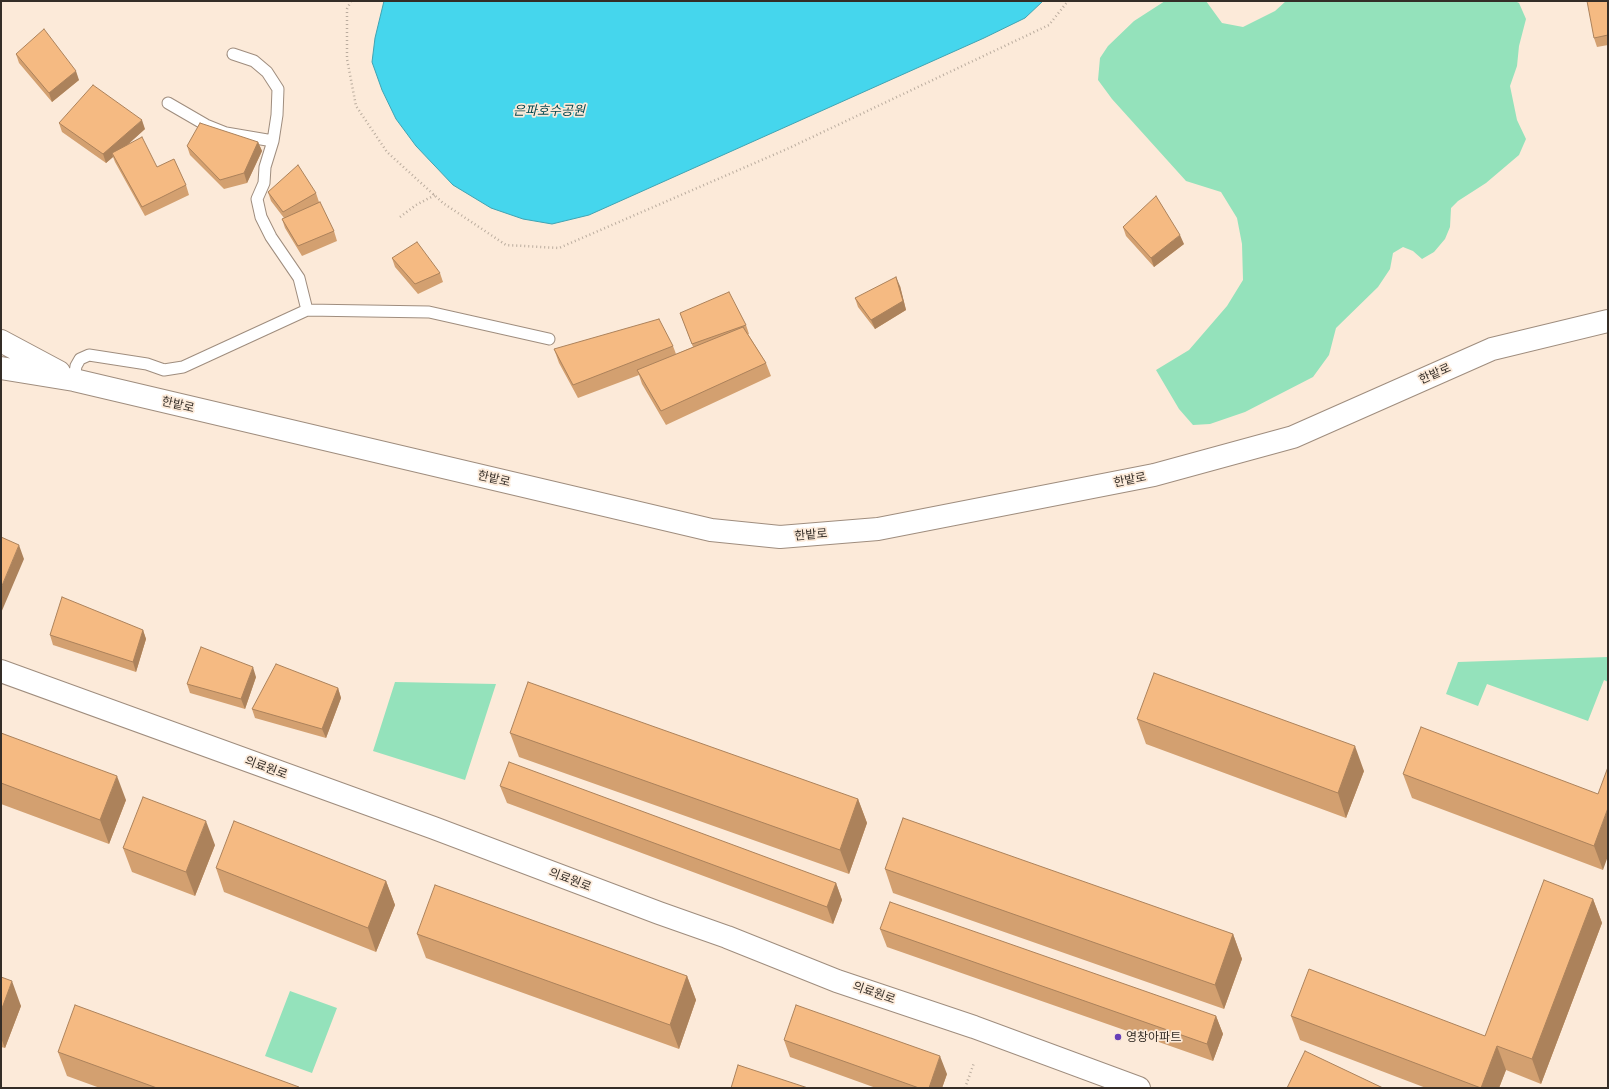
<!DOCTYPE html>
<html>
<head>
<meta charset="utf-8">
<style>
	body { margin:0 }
	#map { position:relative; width:1609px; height:1089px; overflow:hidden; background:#fcead9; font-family:Montserrat,sans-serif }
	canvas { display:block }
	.frame { position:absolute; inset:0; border:2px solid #342d27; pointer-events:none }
</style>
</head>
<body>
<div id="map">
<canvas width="1609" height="1089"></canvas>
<div class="frame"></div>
</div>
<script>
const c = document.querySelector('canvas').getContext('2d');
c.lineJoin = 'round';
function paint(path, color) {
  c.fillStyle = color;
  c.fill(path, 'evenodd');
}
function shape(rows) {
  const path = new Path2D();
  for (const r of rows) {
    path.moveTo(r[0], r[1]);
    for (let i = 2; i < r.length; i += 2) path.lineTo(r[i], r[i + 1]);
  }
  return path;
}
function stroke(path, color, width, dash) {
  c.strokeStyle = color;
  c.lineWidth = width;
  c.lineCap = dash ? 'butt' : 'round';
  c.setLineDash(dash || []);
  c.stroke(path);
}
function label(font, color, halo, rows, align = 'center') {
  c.font = font + ' Montserrat,"Noto Sans KR",sans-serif';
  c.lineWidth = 3.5;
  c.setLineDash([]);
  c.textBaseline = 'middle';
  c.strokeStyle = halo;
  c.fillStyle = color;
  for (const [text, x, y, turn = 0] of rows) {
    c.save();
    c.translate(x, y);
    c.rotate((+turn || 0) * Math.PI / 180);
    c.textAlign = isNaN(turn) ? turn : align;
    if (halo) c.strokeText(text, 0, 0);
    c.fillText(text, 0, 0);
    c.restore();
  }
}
paint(shape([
	[1165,1,1206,1,1222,23,1243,27,1275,11,1286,1,1515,1,1519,3,1526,19,1519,46,1517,66,1510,86,1517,120,1526,139,1519,155,1486,183,1458,201,1451,208,1450,227,1445,239,1434,252,1422,259,1413,251,1403,247,1393,253,1390,269,1378,287,1336,328,1329,355,1313,377,1245,412,1210,424,1193,425,1179,409,1156,370,1189,350,1227,306,1243,280,1242,244,1237,218,1221,192,1186,181,1112,99,1098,80,1100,58,1108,46,1134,21],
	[1608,657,1608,682,1604,680,1588,721,1487,684,1478,706,1446,694,1458,662],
	[395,682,496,684,465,780,373,751],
	[290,991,337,1008,312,1073,265,1056]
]), '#94e2bb');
const water = shape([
	[384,1,1043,1,1025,18,984,38,589,215,552,224,523,219,491,208,453,185,416,146,396,119,382,90,372,62,375,38,384,1]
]);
paint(water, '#45d6ed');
stroke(water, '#40a3b2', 1);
const lane = shape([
	[233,54,254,61,267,72,278,89,277,115,273,141,265,167,264,183,257,199,261,217,271,237,299,278,307,310],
	[168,103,206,125,226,133,273,141],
	[74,380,76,366,80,359,89,355,147,364,164,370,183,367,307,310,429,312,549,339]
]);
const secondary = shape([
	[1,341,59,372],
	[1,368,74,380,711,530,780,537,878,529,1154,475,1293,437,1492,349,1608,321],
	[1,671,434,828,659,913,727,937,837,981,974,1027,1139,1088]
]);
stroke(lane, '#9f8d7e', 13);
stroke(secondary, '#9f8d7e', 24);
stroke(shape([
	[351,1,347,9,347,59,356,106,387,152,443,203,506,245,559,248,787,149,1049,25,1068,1],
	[400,217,416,205,435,195],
	[965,1088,974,1063]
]), '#baac9e', 2.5, [1, 3]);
stroke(lane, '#fff', 11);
stroke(secondary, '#fff', 22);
paint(shape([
	[1608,1,1608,45,1597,47,1594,38],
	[16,54,79,80,52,102,19,63],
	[59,123,145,129,127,145,157,167,186,185,189,195,145,216,115,162,113,157,106,163,62,132],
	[258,142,262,151,247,183,224,189,190,155,187,146],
	[268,192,316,193,319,202,334,231,337,241,302,256,285,228,282,219,284,218,271,201],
	[1123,227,1184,244,1154,267,1126,236],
	[392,258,440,273,443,282,418,294,395,267],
	[900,286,906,310,875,329,858,307,855,298],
	[680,313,746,325,749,334,748,334,766,363,771,376,666,425,642,384,639,375,578,398,559,363,554,349,673,346,676,354,693,347],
	[143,630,146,639,136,672,53,645,50,635],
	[256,677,245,709,190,693,187,684],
	[338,688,341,698,326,738,255,718,252,709],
	[1137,719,1364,771,1346,818,1146,744],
	[1,733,126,800,109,844,1,804],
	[510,733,858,799,867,823,849,874,519,757],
	[1403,774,1598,794,1603,870,1412,798],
	[500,786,836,883,842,900,833,924,507,803],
	[215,845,195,896,132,872,123,848],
	[216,868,386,881,395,905,376,952,224,892],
	[885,869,1233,934,1242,959,1224,1009,893,893],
	[1593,899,1602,923,1541,1084,1506,1070,1499,1088,1426,1088,1300,1040,1291,1016,1485,1036],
	[880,929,1216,1016,1223,1034,1213,1061,887,947],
	[417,934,687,976,696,1000,679,1049,426,958],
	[1,977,21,1006,5,1048,1,1047],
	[784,1040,947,1074,942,1088,876,1088,790,1057],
	[58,1052,299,1088,100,1088,67,1076]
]), '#d3a070');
paint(shape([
	[76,71,79,80,52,102,49,93],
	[142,120,145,129,114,157,112,153,113,157,106,163,103,154],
	[258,142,262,151,247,183,244,173],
	[1180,235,1184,244,1154,267,1151,258],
	[896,277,900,286,906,310,875,329,871,320],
	[19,545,24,559,1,613,1,588],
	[143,630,146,639,136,672,133,662],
	[253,667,256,677,245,709,241,699],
	[338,688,341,698,326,738,322,729],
	[1355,746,1364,771,1346,818,1338,793],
	[117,776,126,800,109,844,100,820],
	[858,799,867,823,849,874,840,850],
	[1608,808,1608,856,1603,870,1594,846],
	[206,821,215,845,195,896,186,872],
	[386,881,395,905,376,952,368,928],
	[836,883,842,900,833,924,827,907],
	[1593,899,1602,923,1541,1084,1532,1059],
	[1233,934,1242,959,1224,1009,1215,985],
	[687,976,696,1000,679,1049,670,1025],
	[12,981,21,1006,5,1048,1,1038,1,1011],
	[1216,1016,1223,1034,1213,1061,1207,1044],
	[1497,1046,1506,1070,1499,1088,1481,1088],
	[940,1056,947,1074,942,1088,929,1088]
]), '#ac825b');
const building = shape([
	[1587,1,1608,1,1608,35,1594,38,1587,1],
	[44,29,76,71,49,93,16,54,44,29],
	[93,85,142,120,103,154,59,123,93,85],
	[200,123,258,142,244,173,220,180,187,146,200,123],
	[142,137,157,167,174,159,186,185,142,207,112,153,142,137],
	[298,165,316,193,283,212,268,192,298,165],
	[1156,196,1180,235,1151,258,1123,227,1156,196],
	[320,202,334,231,298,246,282,219,320,202],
	[417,242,440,273,415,284,392,258,417,242],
	[896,277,903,301,871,320,855,298,896,277],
	[729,292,746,325,692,344,680,313,729,292],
	[659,319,673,346,573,385,554,349,659,319],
	[743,327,766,363,661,411,637,370,743,327],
	[1,537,19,545,1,588,1,537],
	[62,597,143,630,133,662,50,635,62,597],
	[201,647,253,667,241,699,187,684,201,647],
	[276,664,338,688,322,729,252,709,276,664],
	[1154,673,1355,746,1338,793,1137,719,1154,673],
	[528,682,858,799,840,850,510,733,528,682],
	[1421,727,1598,794,1608,767,1608,808,1594,846,1403,774,1421,727],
	[1,733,117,776,100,820,1,783,1,733],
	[509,762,836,883,827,907,500,786,509,762],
	[143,797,206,821,186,872,123,848,143,797],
	[903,818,1233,934,1215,985,885,869,903,818],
	[234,821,386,881,368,928,216,868,234,821],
	[1544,880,1593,899,1532,1059,1497,1046,1481,1088,1291,1016,1309,969,1485,1036,1544,880],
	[435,885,687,976,670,1025,417,934,435,885],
	[890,902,1216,1016,1207,1044,880,929,890,902],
	[1,977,12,981,1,1011,1,977],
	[75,1005,299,1087,298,1088,157,1088,58,1052,75,1005],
	[796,1005,940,1056,929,1088,919,1088,784,1040,796,1005],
	[1305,1051,1383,1088,1287,1088,1305,1051],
	[738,1065,808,1088,731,1088,738,1065]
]);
paint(building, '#f5ba82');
stroke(building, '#ac825b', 1);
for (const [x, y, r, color] of [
	[1118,1037,4,"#673fb7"]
]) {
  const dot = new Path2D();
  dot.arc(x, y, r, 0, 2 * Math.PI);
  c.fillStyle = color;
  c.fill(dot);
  stroke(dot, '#fcead9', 1.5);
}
label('12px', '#342d27', '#fcead9', [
	["한밭로",1435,374,-24],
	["한밭로",178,405,13],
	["한밭로",494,479,13],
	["한밭로",1130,480,-11],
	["한밭로",811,535,-5],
	["의료원로",266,768,20],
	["의료원로",570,880,21],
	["의료원로",874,993,19]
]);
label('12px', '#342d27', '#fcead9', [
	["영창아파트",1126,1037]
], 'left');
label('italic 13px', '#064851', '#fcead9', [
	["은파호수공원",549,111]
]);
</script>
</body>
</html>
